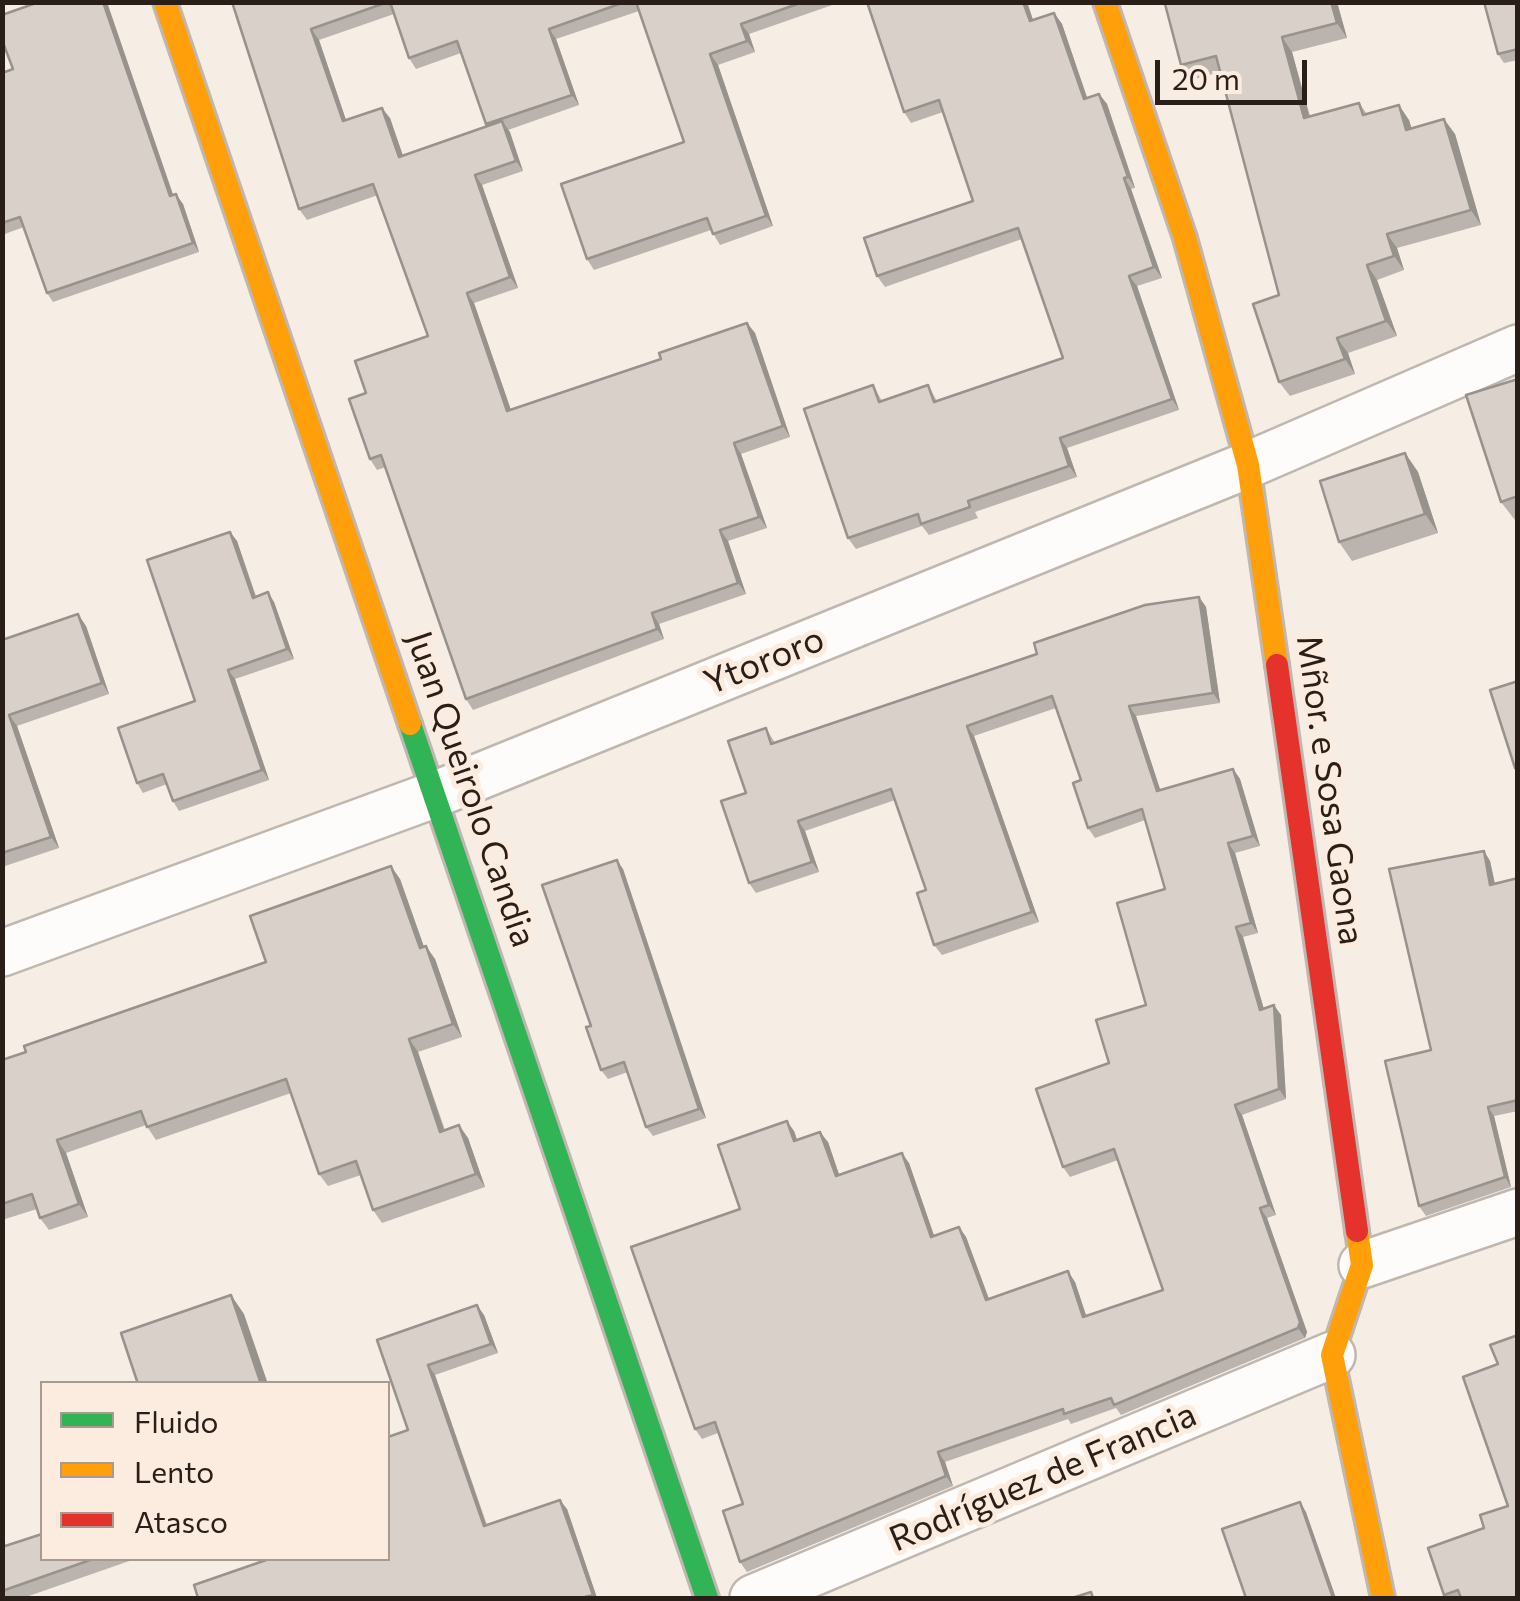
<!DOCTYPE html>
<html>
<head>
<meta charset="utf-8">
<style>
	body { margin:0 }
	#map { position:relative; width:1520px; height:1601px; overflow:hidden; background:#f6ede5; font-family:Commissioner,sans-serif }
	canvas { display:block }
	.frame { position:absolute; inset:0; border:5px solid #291f18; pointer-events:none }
	.legend { position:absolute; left:40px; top:1381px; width:350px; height:180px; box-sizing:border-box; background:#fcecdf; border:2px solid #a89a8f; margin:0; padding:12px 18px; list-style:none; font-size:30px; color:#291f18 }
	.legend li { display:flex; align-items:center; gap:20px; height:50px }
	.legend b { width:50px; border:2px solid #a89a8f }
	.scale { position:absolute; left:1155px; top:60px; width:152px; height:45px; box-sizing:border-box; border:5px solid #291f18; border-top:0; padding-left:12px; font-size:30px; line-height:35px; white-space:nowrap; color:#291f18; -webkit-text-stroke:8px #fcecdf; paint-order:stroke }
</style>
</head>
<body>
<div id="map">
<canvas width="1520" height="1601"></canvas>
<div class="frame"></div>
<ul class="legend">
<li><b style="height:12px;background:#30b455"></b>Fluido</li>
<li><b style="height:12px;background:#ff9f0a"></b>Lento</li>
<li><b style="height:12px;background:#e5322d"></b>Atasco</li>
</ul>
<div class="scale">20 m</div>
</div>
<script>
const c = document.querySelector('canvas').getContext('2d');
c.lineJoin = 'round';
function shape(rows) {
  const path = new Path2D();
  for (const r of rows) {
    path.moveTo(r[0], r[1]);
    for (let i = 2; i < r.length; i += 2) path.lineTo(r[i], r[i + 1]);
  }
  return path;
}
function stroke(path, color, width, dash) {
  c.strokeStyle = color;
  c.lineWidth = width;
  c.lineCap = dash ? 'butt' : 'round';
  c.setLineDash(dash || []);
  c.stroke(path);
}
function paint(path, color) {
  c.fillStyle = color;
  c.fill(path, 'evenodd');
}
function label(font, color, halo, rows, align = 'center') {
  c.font = font + ' Commissioner,sans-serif';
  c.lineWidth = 10;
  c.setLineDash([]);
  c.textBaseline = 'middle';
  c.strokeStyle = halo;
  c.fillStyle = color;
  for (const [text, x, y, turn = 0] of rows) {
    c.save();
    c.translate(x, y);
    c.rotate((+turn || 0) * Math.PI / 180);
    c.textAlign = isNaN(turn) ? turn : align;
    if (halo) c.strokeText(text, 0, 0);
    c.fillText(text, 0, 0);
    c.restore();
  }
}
const street = shape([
	[2,953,436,794,1248,465,1518,348],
	[1362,1265,1518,1212],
	[753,1598,1332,1355]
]);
const fast = shape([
	[410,724,707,1598]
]);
const slow = shape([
	[165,2,410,724],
	[1105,2,1185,238,1248,465,1277,665],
	[1357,1231,1362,1265,1332,1355,1383,1598]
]);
const jam = shape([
	[1277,665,1357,1231]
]);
stroke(street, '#c0b7b0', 50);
stroke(fast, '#c0b7b0', 28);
stroke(slow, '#c0b7b0', 28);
stroke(jam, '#c0b7b0', 28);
stroke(street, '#fefcfb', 45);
stroke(fast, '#30b455', 22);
stroke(slow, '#ff9f0a', 22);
stroke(jam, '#e5322d', 22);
paint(shape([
	[232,2,841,2,749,34,755,52,718,65,773,226,720,245,711,230,594,270,587,259,684,142,639,11,556,39,579,105,508,130,523,171,482,185,518,288,474,303,511,410,661,359,747,323,755,333,790,437,741,454,767,528,728,541,746,594,659,624,664,639,473,710,466,699,386,467,377,470,370,459,366,393,428,336,378,195,307,220,299,209],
	[394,14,409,58,416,69,461,53,487,126,402,156,390,118,346,120,319,40],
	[867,2,1027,2,1033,20,1054,13,1062,24,1087,98,1099,94,1107,104,1135,188,1131,189,1162,278,1137,286,1179,410,1067,448,1077,477,975,512,978,518,929,535,922,526,856,549,848,538,873,385,882,401,928,385,937,401,1063,358,1022,239,885,287,877,276,973,201,943,112,911,123,904,112],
	[1171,2,1337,2,1347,38,1292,52,1310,116,1359,103,1367,114,1409,120,1412,129,1455,134,1481,225,1397,248,1404,270,1377,280,1397,336,1348,353,1355,374,1290,396,1279,382,1279,295,1220,72,1191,80,1181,65],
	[1518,2,1518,60,1504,63,1498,54],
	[2,73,173,195,183,204,199,252,53,302,47,293,24,227,2,235],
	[1518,379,1518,524,1501,502],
	[1405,453,1418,472,1438,533,1352,561,1339,542],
	[230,532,237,541,256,596,274,602,294,659,235,679,269,780,179,811,173,801,167,784,143,793,137,783,195,701],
	[1199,597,1206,607,1220,703,1136,716,1160,790,1233,769,1240,779,1260,846,1235,853,1258,933,1243,937,1264,1009,1281,1015,1286,1099,1242,1115,1276,1215,1267,1218,1307,1332,1305,1338,1121,1415,1116,1408,1071,1424,1068,1419,945,1462,953,1486,747,1572,740,1562,743,1504,718,1433,702,1439,695,1429,740,1209,794,1131,797,1140,828,1142,839,1175,909,1163,934,1236,959,1227,966,1237,989,1299,1075,1282,1086,1316,1163,1290,1118,1160,1070,1177,1063,1167,1109,1063,1146,1005,1165,889,1145,820,1095,838,1088,828,1081,780,1056,708,974,736,1039,922,942,955,934,945,926,890,895,800,805,831,819,872,756,893,749,883,746,793,766,728,775,743],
	[86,626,109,694,17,726,59,848,2,867,2,640],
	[1484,851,1490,861,1495,884,1518,878,1518,1111,1494,1116,1511,1187,1426,1216,1419,1206,1431,1050],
	[623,869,706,1118,653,1136,646,1127,628,1072,608,1079,601,1070,591,1026],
	[400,879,424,947,435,959,462,1037,418,1052,445,1130,468,1138,485,1187,382,1223,373,1210,361,1175,328,1186,319,1174,291,1093,156,1140,146,1125,66,1153,88,1217,49,1230,40,1218,37,1209,2,1220,2,1060,266,962],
	[484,1315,498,1353,435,1375,487,1525,567,1509,597,1598,198,1598,388,1558,408,1430,377,1340],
	[1498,1364,1518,1598,1447,1598,1444,1595,1484,1528,1508,1506],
	[2,1536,6,1546,42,1558,138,1558,23,1598,2,1598]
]), '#bbb3ad');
paint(shape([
	[103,2,107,2,177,206,170,196],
	[1023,2,1027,2,1037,32,1030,21],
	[1331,2,1337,2,1347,38,1337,23],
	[1054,13,1062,24,1091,109,1084,99],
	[741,24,749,34,755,52,747,41],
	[311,29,319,40,350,132,343,121],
	[549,29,556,39,579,105,572,95],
	[1282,37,1292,52,1314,133,1304,118],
	[710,54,718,65,773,226,766,216],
	[1099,94,1107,104,1135,188,1128,177],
	[1399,105,1409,120,1416,145,1406,130],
	[382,108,390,118,407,167,399,157],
	[1444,119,1455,134,1481,225,1471,210],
	[502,121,510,132,523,171,516,161],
	[475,175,482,185,518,288,510,277],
	[1124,178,1131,189,1162,278,1154,267],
	[176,194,183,204,199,252,193,243],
	[1387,234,1397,248,1404,270,1394,256],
	[1367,265,1377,280,1397,336,1386,321],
	[1129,276,1137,286,1179,410,1172,399],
	[467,293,474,303,515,422,507,411],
	[747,323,755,333,790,437,783,426],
	[1337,338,1348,353,1355,374,1345,359],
	[1060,438,1067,448,1077,477,1069,466],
	[734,443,741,454,767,528,759,517],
	[1405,453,1418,472,1438,533,1425,514],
	[720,530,728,541,746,594,738,583],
	[230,532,237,541,259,607,253,598],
	[268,592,274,602,294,659,287,649],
	[1199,597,1206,607,1220,703,1213,693],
	[652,613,659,624,664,639,657,629],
	[78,614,86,626,109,694,102,683],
	[228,670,235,679,269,780,262,770],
	[1129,706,1136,716,1164,801,1157,791],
	[9,715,17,726,59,848,51,837],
	[967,726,974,736,1039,922,1032,912],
	[1233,769,1240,779,1260,846,1253,836],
	[798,821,805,831,819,872,812,862],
	[1228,843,1235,853,1258,933,1251,923],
	[1484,851,1490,861,1497,894,1490,885],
	[617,860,623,869,706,1118,699,1109],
	[391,866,400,879,429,961,420,948],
	[1236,927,1243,937,1267,1020,1260,1010],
	[426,946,435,959,462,1037,453,1024],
	[1274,1005,1281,1015,1286,1099,1279,1089],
	[409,1039,418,1052,449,1145,440,1132],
	[1235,1105,1242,1115,1276,1215,1269,1205],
	[1488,1107,1494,1116,1511,1187,1505,1177],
	[787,1121,794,1131,801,1151,794,1141],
	[459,1125,468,1138,485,1187,476,1174],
	[820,1132,828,1142,843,1186,836,1176],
	[57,1140,66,1153,88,1217,79,1204],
	[902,1153,909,1163,938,1247,931,1237],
	[1260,1208,1267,1218,1307,1332,1305,1338,1298,1328],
	[959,1227,966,1237,993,1310,986,1300],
	[1068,1271,1075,1282,1090,1327,1083,1317],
	[231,1295,244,1314,268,1384,261,1384],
	[477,1305,484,1315,498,1353,491,1344],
	[428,1365,435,1375,490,1536,484,1526],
	[938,1452,945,1462,953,1486,946,1476],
	[560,1500,567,1509,597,1598,595,1598,593,1595],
	[1300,1502,1306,1512,1336,1598,1333,1598]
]), '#98928d');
const building = shape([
	[39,2,103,2,170,196,176,194,193,243,47,293,20,217,2,223,2,73,13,69,2,40,2,15,39,2],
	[232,2,388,2,311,29,343,121,382,108,399,157,502,121,516,161,475,175,510,277,467,293,507,411,661,359,659,353,747,323,783,426,734,443,759,517,720,530,738,583,652,613,657,629,466,699,381,455,370,459,349,399,366,393,355,361,428,336,373,184,299,209,232,2],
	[390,2,625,2,549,29,572,95,486,124,457,41,409,58,390,2],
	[636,2,803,2,741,24,747,41,710,54,766,216,713,234,707,218,587,259,561,184,684,142,636,2],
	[867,2,1023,2,1030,21,1054,13,1084,99,1099,94,1128,177,1124,178,1154,267,1129,276,1172,399,1060,438,1069,466,968,501,970,507,921,524,918,514,848,538,804,409,873,385,879,402,928,385,934,402,1063,358,1018,228,877,276,864,238,973,201,939,100,904,112,867,2],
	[1171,2,1331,2,1337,23,1282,37,1304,118,1359,103,1363,115,1399,105,1406,130,1444,119,1471,210,1387,234,1394,256,1367,265,1386,321,1337,338,1345,359,1279,382,1253,304,1279,295,1216,56,1181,65,1165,4,1171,2],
	[1484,2,1518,2,1518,49,1498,54,1484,2],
	[1518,379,1518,496,1501,502,1466,395,1518,379],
	[1405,453,1425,514,1339,542,1320,481,1405,453],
	[230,532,253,598,268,592,287,649,228,670,262,770,173,801,163,774,137,783,118,728,195,701,147,560,230,532],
	[1199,597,1213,693,1129,706,1157,791,1233,769,1253,836,1228,843,1251,923,1236,927,1260,1010,1274,1005,1279,1089,1235,1105,1269,1205,1260,1208,1300,1322,1298,1328,1114,1405,1111,1398,1064,1414,1063,1409,938,1452,946,1476,740,1562,723,1511,743,1504,715,1422,695,1429,631,1247,740,1209,718,1145,787,1121,794,1141,820,1132,836,1176,902,1153,931,1237,959,1227,986,1300,1068,1271,1083,1317,1163,1290,1114,1149,1063,1167,1036,1089,1109,1063,1096,1020,1146,1005,1117,903,1165,889,1142,809,1088,828,1073,783,1081,780,1052,696,967,726,1032,912,934,945,917,893,926,890,891,789,798,821,812,862,749,883,721,801,746,793,728,741,766,728,771,744,1037,654,1034,643,1145,605,1199,597],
	[78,614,102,683,9,715,51,837,2,853,2,640,78,614],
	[1518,681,1518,767,1515,768,1490,690,1518,681],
	[1484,851,1490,885,1518,878,1518,1100,1488,1107,1505,1177,1419,1206,1385,1061,1431,1050,1389,869,1484,851],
	[617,860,699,1109,646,1127,624,1062,601,1070,586,1027,591,1026,542,885,617,860],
	[391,866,420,948,426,946,453,1024,409,1039,440,1132,459,1125,476,1174,373,1210,356,1161,319,1174,286,1079,147,1127,141,1111,57,1140,79,1204,40,1218,32,1194,2,1204,2,1060,26,1052,24,1046,266,962,250,916,391,866],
	[231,1295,261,1384,138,1384,121,1333,231,1295],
	[477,1305,491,1344,428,1365,484,1526,560,1500,593,1595,581,1598,198,1598,194,1585,272,1558,388,1558,388,1437,408,1430,377,1340,477,1305],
	[1518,1335,1518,1598,1461,1598,1458,1590,1444,1595,1428,1548,1484,1528,1480,1515,1508,1506,1463,1377,1498,1364,1490,1345,1518,1335],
	[1300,1502,1333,1598,1246,1598,1222,1529,1300,1502],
	[42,1534,42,1558,96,1558,2,1591,2,1547,42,1534],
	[1091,1592,1093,1598,1072,1598,1091,1592]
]);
paint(building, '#d9d0c9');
stroke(building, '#98928d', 2.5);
label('35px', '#291f18', '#fcecdf', [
	["Ytororo",764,661,-22],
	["Juan Queirolo Candia",471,789,71],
	["Mñor. e Sosa Gaona",1330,790,82],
	["Rodríguez de Francia",1043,1477,-23]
]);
</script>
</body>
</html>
